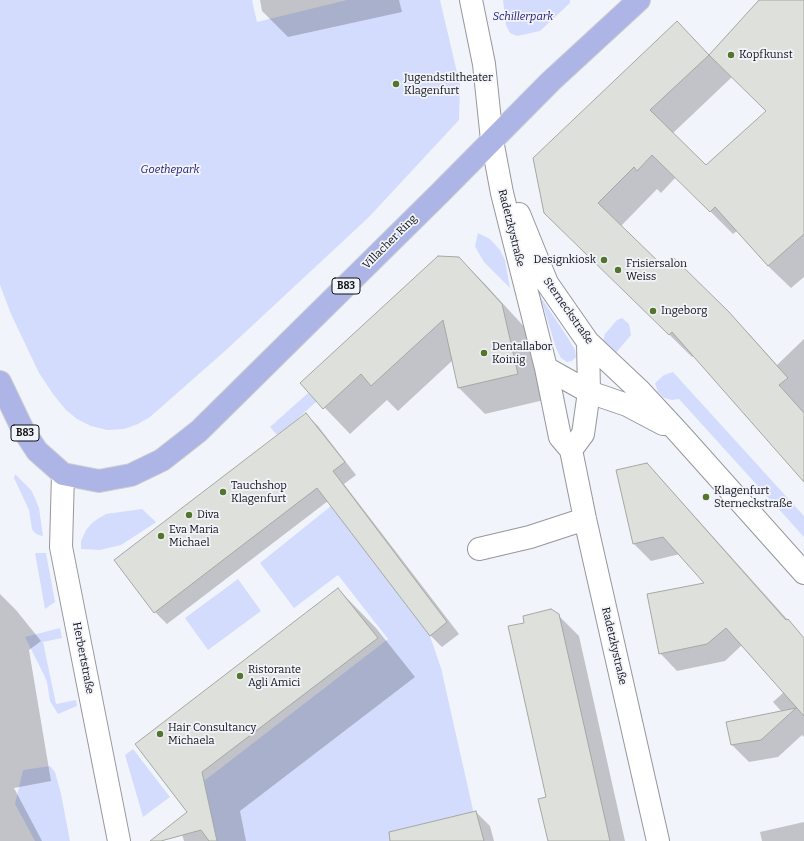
<!DOCTYPE html>
<html>
<head>
<meta charset="utf-8">
<style>
	body { margin:0 }
	canvas { display:block; background:#f2f4fb }
</style>
</head>
<body>
<canvas width="804" height="841"></canvas>
<script>
const c = document.querySelector('canvas').getContext('2d');
c.lineJoin = 'round';
function paint(path, color) {
  c.fillStyle = color;
  c.fill(path, 'evenodd');
}
function shape(rows) {
  const path = new Path2D();
  for (const r of rows) {
    path.moveTo(r[0], r[1]);
    for (let i = 2; i < r.length; i += 2) path.lineTo(r[i], r[i + 1]);
  }
  return path;
}
function stroke(path, color, width, dash) {
  c.strokeStyle = color;
  c.lineWidth = width;
  c.lineCap = dash ? 'butt' : 'round';
  c.setLineDash(dash || []);
  c.stroke(path);
}
function label(font, color, halo, rows, align = 'center') {
  c.font = font + ' Bitter,serif';
  c.lineWidth = 3.5;
  c.setLineDash([]);
  c.textBaseline = 'middle';
  c.strokeStyle = halo;
  c.fillStyle = color;
  for (const [text, x, y, turn = 0] of rows) {
    c.save();
    c.translate(x, y);
    c.rotate((+turn || 0) * Math.PI / 180);
    c.textAlign = isNaN(turn) ? turn : align;
    if (halo) c.strokeText(text, 0, 0);
    c.fillText(text, 0, 0);
    c.restore();
  }
}
paint(shape([
	[0,0,252,0,257,22,347,0,440,0,460,85,459,120,369,217,225,351,150,417,138,424,124,429,107,430,91,426,77,419,66,410,53,394,39,373,11,314,0,285],
	[503,0,570,0,570,3,540,31,517,36,510,33,506,25],
	[478,233,490,239,500,250,505,260,510,288,484,262,478,252,475,246],
	[540,296,568,338,575,350,576,357,572,361,567,362,561,358,556,348],
	[622,318,629,324,631,335,615,354,603,344,603,341,605,334,617,320],
	[673,372,804,516,804,537,679,399,672,400,664,398,658,392,655,383,664,375],
	[308,393,317,401,295,421,277,435,270,427],
	[15,474,31,490,35,498,39,508,43,536,38,535,34,532,32,529,29,510,14,478],
	[331,506,430,636,441,668,480,841,216,841,204,781,388,639,338,575,294,608,260,563],
	[142,509,156,522,155,523,121,545,100,550,81,549,81,541,86,530,92,523,99,518,106,514],
	[35,553,46,553,55,602,45,609],
	[238,579,261,611,208,650,185,618],
	[60,628,62,638,43,642,56,704,76,700,77,706,58,714,50,701,47,682,44,675,25,637],
	[133,749,170,797,143,817,125,755],
	[50,766,55,772,61,794,70,841,35,841,15,804,23,770]
]), '#d4dcfe');
paint(shape([
	[260,0,399,0,402,12,288,37,262,11],
	[761,0,804,0,804,277,791,288,768,266,737,231,733,234,676,177,661,193,657,189,621,226,664,268,728,313,751,336,777,365,804,339,804,481,694,356,692,357,545,212,700,46,709,56],
	[732,77,767,111,706,166,673,133],
	[459,258,485,284,528,331,544,400,485,414,459,388,453,360,398,411,387,400,350,434,301,383],
	[306,414,318,426,356,475,344,484,459,634,442,647,430,635,328,501,167,624,155,612],
	[646,464,663,481,804,638,804,737,802,735,778,757,749,762,732,745,782,712,773,702,784,692,742,645,725,661,677,671,660,653,706,583,680,554,651,561,634,544],
	[338,589,376,628,415,677,240,811,246,841,184,841,178,821,188,812,136,744],
	[0,594,16,610,41,641,29,650,51,781,14,788,42,841,0,841],
	[558,615,579,636,625,841,549,841,548,797],
	[476,812,490,826,494,841,422,841],
	[804,822,804,841,762,841,760,832]
]), '#0003');
const building = shape([
	[759,0,804,0,804,234,768,266,715,207,710,212,652,155,637,171,634,167,598,203,664,267,673,257,729,312,788,378,779,385,804,413,804,482,672,332,669,335,544,213,533,158,677,21,709,55,759,0],
	[709,55,766,111,706,165,650,110,709,55],
	[438,256,459,257,502,304,518,374,458,388,443,320,371,386,361,374,323,409,300,383,438,256],
	[306,413,345,462,333,471,447,622,430,636,317,488,154,613,114,560,306,413],
	[647,463,786,620,788,619,804,638,804,716,726,628,707,644,659,654,647,594,704,583,663,537,633,544,616,470,647,463],
	[338,588,378,638,202,772,217,841,209,841,201,830,161,841,150,841,187,812,135,744,338,588],
	[551,609,559,614,610,841,548,841,538,799,546,797,508,626,524,623,523,616,551,609],
	[796,708,761,740,731,745,726,722,796,708],
	[476,811,484,841,390,841,389,832,476,811]
]);
paint(building, '#dee1db');
stroke(building, '#a5a8a2', 1);
const minor = shape([
	[471,0,484,64,492,140,502,193,546,368,560,437,571,450,585,519,658,841],
	[519,214,547,283,588,342,639,390,678,432,804,573],
	[546,368,589,392,627,405,663,424],
	[571,450,583,434,589,392,588,342],
	[63,474,61,547,119,841],
	[479,549,530,537,585,519]
]);
const major = shape([
	[0,382,22,428,37,451,63,474,99,481,131,475,162,460,199,431,440,193,551,81,639,0]
]);
stroke(minor, '#95979d', 24);
stroke(major, '#cfcfd0', 24);
stroke(minor, '#fff', 22);
stroke(major, '#acb5e5', 22);
for (const [x, y, r, color] of [
	[731,55,4,"#53752d"],
	[396,84,4,"#53752d"],
	[604,260,4,"#53752d"],
	[618,270,4,"#53752d"],
	[653,311,4,"#53752d"],
	[484,353,4,"#53752d"],
	[223,492,4,"#53752d"],
	[706,497,4,"#53752d"],
	[189,515,4,"#53752d"],
	[161,536,4,"#53752d"],
	[240,676,4,"#53752d"],
	[160,734,4,"#53752d"]
]) {
  const dot = new Path2D();
  dot.arc(x, y, r, 0, 2 * Math.PI);
  c.fillStyle = color;
  c.fill(dot);
  stroke(dot, '#f2f4fb', 1.5);
}
for (const [x, y, w] of [
	[346,286,28],
	[25,433,28]
]) {
  const box = new Path2D();
  box.roundRect(x - w / 2, y - 8, w, 16, 3);
  c.fillStyle = '#f2f4fb';
  c.fill(box);
  stroke(box, '#101013', 1);
}
label('bold 10px', '#101013', null, [
	["B83",346,286],
	["B83",25,433]
]);
label('italic 11px', '#1c1472', '#f2f4fb', [
	["Schillerpark",523,17],
	["Goethepark",170,170]
]);
label('11px', '#101013', '#f2f4fb', [
	["Kopfkunst",739,55],
	["Jugendstiltheater",404,78],
	["Klagenfurt",404,91],
	["Designkiosk",596,260,"right"],
	["Frisiersalon",626,264],
	["Weiss",626,277],
	["Ingeborg",661,311],
	["Dentallabor",492,347],
	["Koinig",492,360],
	["Tauchshop",231,486],
	["Klagenfurt",231,499],
	["Klagenfurt",714,491],
	["Sterneckstraße",714,504],
	["Diva",197,515],
	["Eva Maria",169,530],
	["Michael",169,543],
	["Ristorante",248,670],
	["Agli Amici",248,683],
	["Hair Consultancy",168,728],
	["Michaela",168,741]
], 'left');
label('11px', '#101013', '#f2f4fb', [
	["Radetzkystraße",511,228,76],
	["Villacher Ring",390,242,-45],
	["Sterneckstraße",568,311,55],
	["Radetzkystraße",614,646,77],
	["Herbertstraße",83,658,79]
]);
</script>
</body>
</html>
